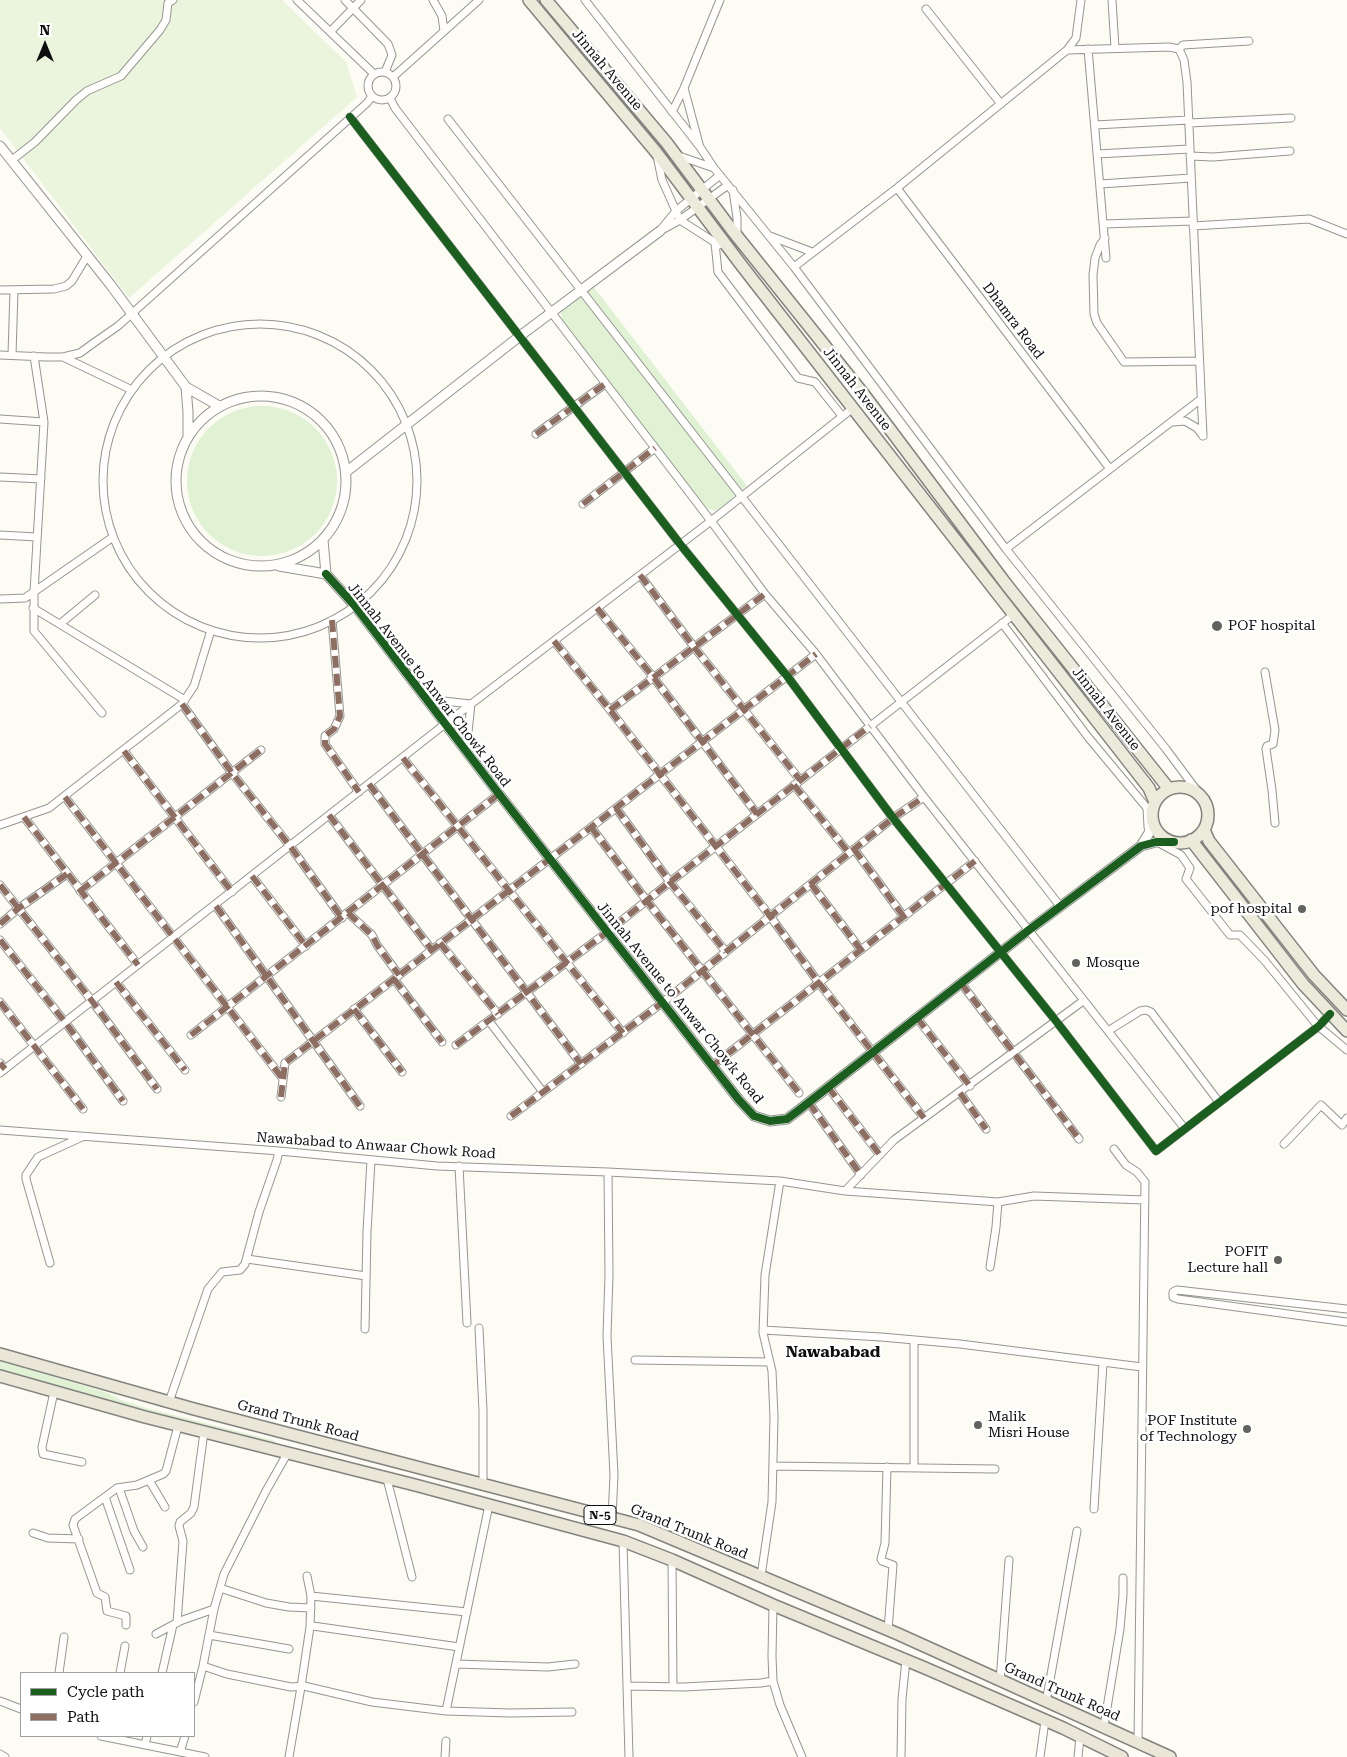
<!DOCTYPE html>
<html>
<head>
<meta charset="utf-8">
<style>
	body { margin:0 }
	#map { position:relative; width:1347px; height:1757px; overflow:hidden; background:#fcfbf4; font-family:"Roboto Serif",serif }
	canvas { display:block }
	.legend { position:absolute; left:20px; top:1672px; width:175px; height:65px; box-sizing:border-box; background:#fff; border:1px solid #9f9f9f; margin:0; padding:6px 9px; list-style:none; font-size:15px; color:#0e0e0e }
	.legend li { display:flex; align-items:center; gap:10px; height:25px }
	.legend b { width:25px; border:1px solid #9f9f9f }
	.north { position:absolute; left:20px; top:20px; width:50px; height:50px; -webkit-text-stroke:4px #fff; paint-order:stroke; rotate:0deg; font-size:14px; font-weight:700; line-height:20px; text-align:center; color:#0e0e0e }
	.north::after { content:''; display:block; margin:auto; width:18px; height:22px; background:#0e0e0e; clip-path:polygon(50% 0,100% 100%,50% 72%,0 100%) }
</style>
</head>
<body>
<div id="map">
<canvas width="1347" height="1757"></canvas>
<ul class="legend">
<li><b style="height:6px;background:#1b5e20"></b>Cycle path</li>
<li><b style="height:6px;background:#8d6e63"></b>Path</li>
</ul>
<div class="north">N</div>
</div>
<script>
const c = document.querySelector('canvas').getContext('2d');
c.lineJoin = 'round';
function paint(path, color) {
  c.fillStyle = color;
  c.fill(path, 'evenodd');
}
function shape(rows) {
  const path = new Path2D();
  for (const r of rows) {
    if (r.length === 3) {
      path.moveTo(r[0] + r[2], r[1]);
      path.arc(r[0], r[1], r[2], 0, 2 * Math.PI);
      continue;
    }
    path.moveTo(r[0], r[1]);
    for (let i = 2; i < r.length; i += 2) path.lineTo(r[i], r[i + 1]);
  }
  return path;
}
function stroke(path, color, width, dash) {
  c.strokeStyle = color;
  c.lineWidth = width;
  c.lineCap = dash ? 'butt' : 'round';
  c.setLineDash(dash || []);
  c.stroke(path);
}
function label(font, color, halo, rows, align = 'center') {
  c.font = font + ' "Roboto Serif",serif';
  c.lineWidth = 5;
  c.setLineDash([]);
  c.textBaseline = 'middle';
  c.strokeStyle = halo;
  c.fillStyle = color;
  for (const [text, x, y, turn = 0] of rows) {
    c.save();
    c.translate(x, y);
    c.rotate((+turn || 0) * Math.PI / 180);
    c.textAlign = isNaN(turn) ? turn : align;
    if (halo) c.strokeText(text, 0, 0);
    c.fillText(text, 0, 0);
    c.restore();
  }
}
paint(shape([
	[593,286,747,486,716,511,706,508,562,320,561,310],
	[262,481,75],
	[0,1360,108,1393,121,1400,146,1408,275,1441,272,1446,0,1372]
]), '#e0f1d4');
paint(shape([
	[0,0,282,0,346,62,357,97,129,298,0,128]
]), '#ebf5dd');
const minor = shape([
	[297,0,374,74],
	[345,0,388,44,392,55,385,72],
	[433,0,442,16,444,31],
	[585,0,700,147,714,168,794,267,1006,549,1166,749,1201,796],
	[1112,0,1115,48],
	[926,9,1001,104],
	[330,32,361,0],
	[1088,49,1106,258],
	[1179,49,1184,60,1187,82,1203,436],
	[1179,49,1183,45,1249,41],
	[1067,50,1169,47,1179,49],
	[382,86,14],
	[393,77,479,0],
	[684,88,699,144],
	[390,98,395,108,711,521,765,594,816,654,924,797,1185,1129],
	[672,112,684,88,720,0],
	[350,117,680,544,787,676,893,818,1056,1021,1156,1151,1319,1026,1330,1014],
	[448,119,1060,906],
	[1189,123,1291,118],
	[1095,125,1189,120],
	[1097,154,1190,149],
	[657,156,662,180,680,220,719,245],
	[679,156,714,168],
	[1190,156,1213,157,1290,151],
	[12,160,35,142,76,100,87,91,121,76,160,30,166,20,168,3,173,0],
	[1100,184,1191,178],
	[897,188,1110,469],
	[733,190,737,218,737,234],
	[1104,224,1193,221],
	[1193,226,1309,219,1347,234],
	[662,228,676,211,720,175],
	[660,231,680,220,728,185],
	[770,236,812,252],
	[1105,238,1100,245,1095,258,1093,275,1094,314,1097,323,1124,362,1199,361],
	[715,243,718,272,798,378,815,382,842,416],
	[794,267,897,188,1067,50,1076,38,1081,0],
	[0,290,54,289,66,286,72,281,87,256],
	[260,481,157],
	[0,355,46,357,63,357,80,353,95,342,118,326,367,103,372,96],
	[12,355,14,290],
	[34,356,44,422,34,592,34,631,102,713],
	[63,357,132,390],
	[0,419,44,422],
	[1173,422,1185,421,1197,428,1203,436],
	[536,434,605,384],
	[0,477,41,479],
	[583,504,655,448],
	[0,535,37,537],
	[1006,549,1201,399],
	[640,575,694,647,800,780],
	[0,599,25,598,113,537],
	[33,608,185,700],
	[597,608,654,678,757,814],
	[332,620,340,716,334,729,325,736,325,744,359,792],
	[1002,623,1088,737,1147,808,1148,827],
	[60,624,95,595],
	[554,641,610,710,770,916,819,983,924,1118],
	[1265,672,1275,730,1273,744,1267,746,1266,749,1272,790,1275,823],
	[425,699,471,704,466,751],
	[182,704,232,773,290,846,342,918],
	[610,710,765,594],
	[124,751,232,892],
	[403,758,623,1033],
	[369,784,581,1064],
	[794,785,849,853],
	[65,797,283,1079],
	[616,808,670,882,726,952],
	[329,815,432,950],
	[24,817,138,965],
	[0,825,49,808,182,704,194,686,211,630],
	[591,827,647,901,799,1093],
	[1159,843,1181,855,1190,868,1186,879,1230,935,1240,935,1265,961,1317,1025,1347,1050],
	[854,849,904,917],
	[252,876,306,946],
	[811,884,861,950],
	[0,885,92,1001,157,1089],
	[80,891,261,750],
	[216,906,360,1106],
	[348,913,372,935,377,945,399,975],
	[0,924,19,908,67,874],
	[0,940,65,1022,123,1101],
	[440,943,498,1014],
	[394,979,442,1042],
	[116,982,185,1070],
	[961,983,1079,1139],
	[0,1002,83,1109],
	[354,1009,402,1072],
	[917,1018,970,1086],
	[489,1021,543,1092],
	[1108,1031,1140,1011,1146,1010,1151,1012,1219,1102],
	[191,1035,499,794],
	[456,1045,606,933,670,882,1013,615],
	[0,1063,5,1069],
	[712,1066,975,861],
	[0,1073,445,724,711,521,853,408],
	[828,1087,880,1155],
	[960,1093,986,1129],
	[281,1097,285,1063,816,654],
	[809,1103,861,1175],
	[511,1116,662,1003,893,818,924,797],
	[0,1130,279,1151,437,1166,608,1172,780,1181],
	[1284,1144,1321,1105,1342,1125,1347,1118],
	[1114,1149,1126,1165,1137,1172,1145,1182,1138,1742],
	[459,1166,467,1323],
	[608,1172,609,1275,607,1336,614,1475,612,1518],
	[845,1191,998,1202,1034,1196,1145,1200],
	[247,1259,366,1276],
	[50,1263,26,1179,26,1175,38,1157,82,1137],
	[990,1267,996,1227,998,1202],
	[1347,1309,1177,1290,1173,1292,1173,1297,1178,1299,1347,1322],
	[479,1328,483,1411,483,1484],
	[365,1329,367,1232,371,1160],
	[763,1330,881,1337,960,1344,1142,1367],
	[914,1340,914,1467],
	[635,1360,770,1362],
	[54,1392,42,1447,43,1454,82,1462],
	[169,1402,208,1289,222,1272,240,1270,245,1264,259,1212,277,1160,279,1151],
	[773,1466,995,1469],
	[887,1467,885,1543,881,1559,882,1561,893,1565,888,1630],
	[387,1479,412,1577],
	[149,1480,165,1507],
	[119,1488,134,1531,143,1547],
	[105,1497,130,1570],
	[1094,1509,1103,1363],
	[33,1533,48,1538,79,1539],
	[623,1541,629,1757],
	[672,1560,673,1687],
	[761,1576,772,1502,774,1417,772,1371,763,1333,765,1275,780,1181,845,1191,894,1140,1083,1001],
	[220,1588,266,1603,289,1607,311,1608],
	[311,1596,467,1612],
	[773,1605,772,1656,773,1681,780,1705,802,1757],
	[177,1623,183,1541,179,1526,180,1522,191,1513,194,1507,204,1432],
	[126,1625,126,1616,107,1611,105,1597,97,1593,73,1525,75,1519,117,1488,137,1485,163,1474,166,1471,178,1426],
	[313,1626,459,1647],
	[156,1634,180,1621,214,1609],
	[209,1635,289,1649],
	[456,1664,548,1667,575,1664],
	[203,1666,227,1674,291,1687,304,1686,372,1702,446,1711,510,1713,572,1712],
	[59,1673,64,1637],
	[120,1673,125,1646],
	[162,1673,173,1625],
	[1000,1681,1009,1560],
	[628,1686,684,1687,761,1683,773,1681],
	[0,1701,21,1709],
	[194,1702,203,1666,214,1609,224,1574,266,1491,287,1454],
	[1046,1702,1077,1531],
	[446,1711,489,1505],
	[1104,1726,1120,1629,1123,1595,1123,1578],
	[101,1736,205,1757],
	[145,1745,147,1736],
	[180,1752,185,1736],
	[0,1754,5,1757],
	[289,1757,301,1687,310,1627,311,1596,307,1576],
	[445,1757,446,1741],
	[901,1757,902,1699,906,1660],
	[1040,1757,1045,1721],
	[1078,1757,1080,1737]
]);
const tertiary = shape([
	[0,146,110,284,186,387,219,406],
	[186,387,188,412,188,436],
	[261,481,85],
	[346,472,520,336,660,231],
	[323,540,326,574],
	[279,566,326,574],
	[326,574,355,606,499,794,739,1100,754,1116,770,1121,787,1119,799,1110,1029,930,1141,846,1156,842,1174,842],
	[1141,846,1149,833,1152,819]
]);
const primary = shape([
	[529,0,656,152,742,266,1149,788,1155,802],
	[546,0,666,142,732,230,865,396,1006,584,1169,789],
	[1180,815,28],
	[1204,830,1209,841,1314,975,1347,1010],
	[1191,840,1303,984,1347,1031]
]);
const trunk = shape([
	[0,1354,194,1409,639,1525,898,1634,1170,1757],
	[0,1376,145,1417,415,1485,623,1541,672,1560,773,1605,925,1668,1063,1728,1122,1757]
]);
stroke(minor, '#959592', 9);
stroke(tertiary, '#959592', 11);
stroke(primary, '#82827f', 14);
stroke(trunk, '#82827f', 14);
stroke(minor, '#fffefd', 7);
stroke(tertiary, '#fffefd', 9);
stroke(primary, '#eceada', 11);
stroke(trunk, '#eae6d8', 11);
stroke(shape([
	[536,434,605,384],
	[583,504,655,448],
	[640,575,694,647,800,780],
	[597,608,654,678,757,814],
	[332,620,340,716,334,729,325,736,325,744,359,792],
	[554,641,610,710,770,916,819,983,924,1118],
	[182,704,232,773,290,846,342,918],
	[610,710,765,594],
	[124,751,232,892],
	[403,758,623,1033],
	[369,784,581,1064],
	[794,785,849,853],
	[65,797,283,1079],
	[616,808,670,882,726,952],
	[329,815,432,950],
	[24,817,138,965],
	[591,827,647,901,799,1093],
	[854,849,904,917],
	[252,876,306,946],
	[811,884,861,950],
	[0,885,92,1001,157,1089],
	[80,891,261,750],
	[216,906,360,1106],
	[348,913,372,935,377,945,399,975],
	[0,924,19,908,67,874],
	[0,940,65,1022,123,1101],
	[440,943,498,1014],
	[394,979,442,1042],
	[116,982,185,1070],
	[961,983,1079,1139],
	[0,1002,83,1109],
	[354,1009,402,1072],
	[917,1018,970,1086],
	[191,1035,499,794],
	[456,1045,606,933,670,882,870,726],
	[0,1063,5,1069],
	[712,1066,975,861],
	[828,1087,880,1155],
	[960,1093,986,1129],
	[281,1097,285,1063,816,654],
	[809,1103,861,1175],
	[511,1116,662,1003,893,818,924,797]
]), '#8d6e63', 6, [12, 6]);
stroke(shape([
	[350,117,680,544,787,676,893,818,1056,1021,1156,1151,1319,1026,1330,1014],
	[326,574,355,606,499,794,739,1100,754,1116,770,1121,787,1119,799,1110,1029,930,1141,846,1156,842,1174,842]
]), '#1b5e20', 8);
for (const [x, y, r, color] of [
	[1217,626,6,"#61615e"],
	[1302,909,5,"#61615e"],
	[1076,963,5,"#61615e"],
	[1278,1260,5,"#61615e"],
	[978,1425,5,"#61615e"],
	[1247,1429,5,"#61615e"]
]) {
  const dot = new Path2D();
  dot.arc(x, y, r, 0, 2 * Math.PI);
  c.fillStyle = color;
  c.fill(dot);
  stroke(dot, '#fff', 2);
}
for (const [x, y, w] of [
	[600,1515,32]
]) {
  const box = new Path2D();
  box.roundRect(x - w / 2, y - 9.5, w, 19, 4);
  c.fillStyle = '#fff';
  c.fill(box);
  stroke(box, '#0e0e0e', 1);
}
label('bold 12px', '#0e0e0e', null, [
	["N-5",600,1515]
]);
label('14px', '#0e0e0e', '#fff', [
	["Jinnah Avenue",607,70,50],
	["Dhamra Road",1013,321,53],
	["Jinnah Avenue",857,389,52],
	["Jinnah Avenue to Anwar Chowk Road",429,685,52],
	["Jinnah Avenue",1106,709,52],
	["Jinnah Avenue to Anwar Chowk Road",680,1003,51],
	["Nawababad to Anwaar Chowk Road",376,1146,4],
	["Grand Trunk Road",298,1421,15],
	["Grand Trunk Road",689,1532,22],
	["Grand Trunk Road",1062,1692,24]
]);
label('14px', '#0e0e0e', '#fff', [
	["POF hospital",1228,626],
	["pof hospital",1292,909,"right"],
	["Mosque",1086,963],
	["POFIT",1268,1252,"right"],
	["Lecture hall",1268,1268,"right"],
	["Malik",988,1417],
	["Misri House",988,1433],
	["POF Institute",1237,1421,"right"],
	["of Technology",1237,1437,"right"]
], 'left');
label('bold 16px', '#0e0e0e', '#fff', [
	["Nawababad",833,1352]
]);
</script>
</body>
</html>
